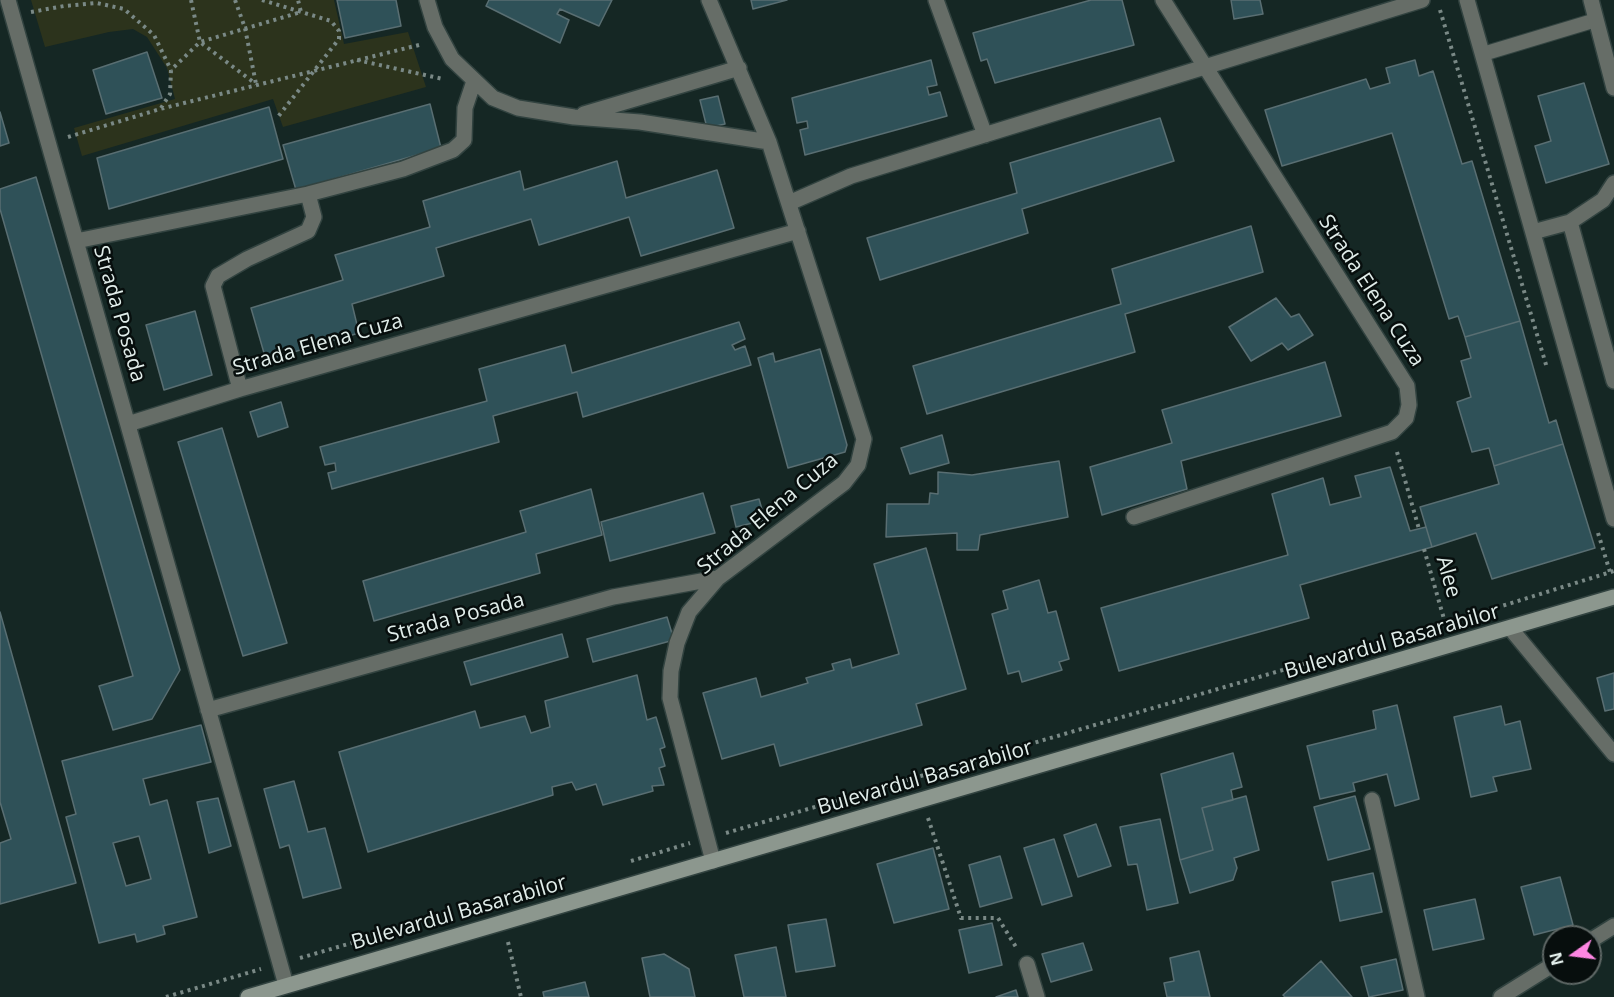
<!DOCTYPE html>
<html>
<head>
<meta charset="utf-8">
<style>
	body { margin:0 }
	#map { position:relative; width:1614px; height:997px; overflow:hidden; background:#152724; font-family:"Open Sans",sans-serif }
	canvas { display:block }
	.north { position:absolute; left:1542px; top:925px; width:60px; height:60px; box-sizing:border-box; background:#070e0d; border:2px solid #5e6765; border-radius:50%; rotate:256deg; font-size:16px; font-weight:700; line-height:24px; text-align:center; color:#e1edea }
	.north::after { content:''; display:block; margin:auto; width:21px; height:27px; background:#fd86e2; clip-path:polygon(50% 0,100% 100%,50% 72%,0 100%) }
</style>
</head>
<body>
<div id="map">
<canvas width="1614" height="997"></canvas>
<div class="north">N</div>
</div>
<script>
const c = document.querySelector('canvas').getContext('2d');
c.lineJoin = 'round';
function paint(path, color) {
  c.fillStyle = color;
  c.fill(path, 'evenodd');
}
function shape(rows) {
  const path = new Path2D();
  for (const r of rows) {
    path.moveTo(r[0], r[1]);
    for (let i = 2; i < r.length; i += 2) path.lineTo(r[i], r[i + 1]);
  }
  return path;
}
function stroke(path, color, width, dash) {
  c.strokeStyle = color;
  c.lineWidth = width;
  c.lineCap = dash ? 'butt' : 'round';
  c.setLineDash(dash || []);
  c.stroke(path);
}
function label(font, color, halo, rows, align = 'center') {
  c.font = font + ' "Open Sans",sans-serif';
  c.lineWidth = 5;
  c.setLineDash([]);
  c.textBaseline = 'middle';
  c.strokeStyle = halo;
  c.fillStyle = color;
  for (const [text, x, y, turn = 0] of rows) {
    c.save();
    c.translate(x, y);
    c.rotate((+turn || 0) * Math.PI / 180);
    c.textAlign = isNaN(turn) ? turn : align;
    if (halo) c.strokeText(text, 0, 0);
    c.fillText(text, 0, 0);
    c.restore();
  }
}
paint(shape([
	[31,0,334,0,344,44,408,32,426,87,283,127,273,99,82,156,74,128,175,99,167,68,147,37,133,29,109,32,45,47]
]), '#2c331c');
const building = shape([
	[337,0,396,0,401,26,345,38,337,0],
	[489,0,612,0,599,26,560,9,557,14,569,20,560,43,486,6,489,0],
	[751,0,787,0,753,9,751,0],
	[1091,0,1122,0,1134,45,995,83,987,59,981,61,973,33,1091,0],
	[1231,0,1260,0,1263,14,1234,19,1231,0],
	[147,52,162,98,106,114,93,70,147,52],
	[931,60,937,85,927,87,929,95,940,92,947,116,805,155,800,130,808,128,807,121,797,123,792,98,931,60],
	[1415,60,1419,76,1433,71,1462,164,1472,161,1520,321,1465,337,1458,316,1449,319,1392,133,1282,166,1265,110,1366,79,1370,89,1390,83,1386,68,1415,60],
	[1584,83,1609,164,1546,183,1535,146,1551,141,1538,96,1584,83],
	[718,96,725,124,707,128,700,100,718,96],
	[430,104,441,148,296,190,283,145,430,104],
	[269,107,283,159,109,209,97,158,269,107],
	[0,112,9,143,0,146,0,112],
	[1160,118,1174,161,1022,209,1028,233,880,280,867,238,1017,193,1010,163,1160,118],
	[617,161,626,198,717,170,734,228,641,256,629,217,539,245,531,219,436,248,444,276,352,304,359,333,266,360,251,308,343,280,335,255,430,227,423,201,520,171,524,190,617,161],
	[36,177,180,670,152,719,113,730,99,686,133,676,0,209,0,189,36,177],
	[1251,226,1263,272,1125,314,1135,352,927,414,913,366,1121,304,1112,269,1251,226],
	[1276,298,1291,317,1299,314,1313,335,1288,350,1282,343,1251,361,1229,327,1276,298],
	[195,311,212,375,164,390,146,325,195,311],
	[1520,321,1549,423,1556,420,1563,444,1494,466,1489,448,1472,452,1457,402,1471,397,1461,361,1471,358,1465,337,1520,321],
	[739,322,745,339,732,345,735,350,745,346,751,365,583,417,577,392,493,416,499,442,332,489,328,473,336,471,335,463,325,465,320,447,487,401,479,369,565,345,572,373,739,322],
	[820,349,847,445,845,452,788,468,758,358,773,353,775,362,820,349],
	[1325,362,1341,416,1181,461,1187,489,1102,515,1090,467,1172,443,1162,410,1325,362],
	[281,402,288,427,258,437,250,412,281,402],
	[222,428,287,643,243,656,178,442,222,428],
	[942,435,949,463,910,474,901,448,942,435],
	[1563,444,1595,548,1492,579,1476,533,1432,547,1420,507,1499,484,1494,466,1563,444],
	[1059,461,1068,517,980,535,978,550,957,550,957,533,886,537,887,504,929,504,930,493,938,494,938,472,972,475,1059,461],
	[1390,467,1410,531,1426,527,1432,547,1300,585,1309,618,1119,671,1101,608,1288,555,1272,494,1323,478,1330,505,1361,497,1355,476,1390,467],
	[591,489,602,535,536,554,540,573,374,621,363,581,526,532,520,511,591,489],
	[703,493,715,533,610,561,601,522,703,493],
	[759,499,765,520,736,527,731,506,759,499],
	[926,548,966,689,916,704,922,725,780,766,774,744,722,759,703,693,756,678,761,697,808,683,806,678,834,670,832,664,850,659,852,668,899,654,874,564,926,548],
	[1039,580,1048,613,1056,611,1069,659,1059,662,1062,670,1022,682,1019,671,1008,674,992,614,1008,609,1003,591,1039,580],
	[0,612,76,883,0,904,0,843,11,839,0,802,0,612],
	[667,617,674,640,593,662,587,639,667,617],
	[562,634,568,657,471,685,464,662,562,634],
	[1614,673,1614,709,1605,711,1597,678,1614,673],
	[637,675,647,720,656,717,665,747,660,749,665,766,659,768,664,785,652,786,653,791,603,805,596,784,576,790,572,782,552,787,553,795,368,852,339,752,475,711,480,728,525,716,531,733,550,727,545,701,637,675],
	[1397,705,1419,799,1395,806,1387,774,1353,783,1355,791,1320,799,1307,746,1376,729,1373,711,1397,705],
	[1501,706,1505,725,1520,721,1531,769,1493,777,1497,791,1471,797,1454,717,1501,706],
	[201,725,211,762,143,779,150,805,167,800,197,917,163,926,165,934,137,942,135,934,99,943,66,817,76,814,62,761,201,725],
	[139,836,151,879,126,886,113,843,139,836],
	[1233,753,1242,787,1231,790,1233,800,1202,808,1213,850,1180,860,1161,774,1233,753],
	[294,781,308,832,325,828,341,888,303,898,289,845,280,848,264,789,294,781],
	[1246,796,1259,850,1234,858,1237,868,1233,880,1190,893,1180,860,1213,850,1202,808,1246,796],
	[1355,796,1370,849,1328,860,1314,807,1355,796],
	[218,798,231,846,209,853,197,802,218,798],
	[1160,819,1178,903,1147,910,1137,864,1128,865,1120,827,1160,819],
	[1096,824,1111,866,1078,877,1064,835,1096,824],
	[1054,839,1072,896,1042,905,1024,848,1054,839],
	[933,848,949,909,894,923,877,864,933,848],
	[1000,856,1012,898,980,907,969,865,1000,856],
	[1373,873,1382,912,1340,921,1332,882,1373,873],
	[1560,877,1573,925,1534,935,1521,887,1560,877],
	[1475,899,1484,939,1433,950,1424,910,1475,899],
	[826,919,835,966,796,972,788,925,826,919],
	[992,923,1002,965,969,973,959,930,992,923],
	[1083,943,1092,970,1051,982,1042,954,1083,943],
	[776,947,786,997,744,997,735,955,776,947],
	[1199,951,1210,997,1167,997,1164,983,1174,981,1170,958,1199,951],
	[664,954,689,969,695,997,650,997,642,958,664,954],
	[1396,959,1403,990,1369,997,1361,967,1396,959],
	[1321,961,1352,997,1285,997,1283,995,1321,961],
	[585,982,589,997,544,997,543,992,585,982],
	[1016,990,1018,997,996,997,1016,990]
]);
paint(building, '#2f5158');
stroke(building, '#596e72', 1.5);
const service = shape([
	[1483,54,1596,20]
]);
const minor = shape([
	[8,0,286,985],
	[427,0,435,27,452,59,493,98,518,108,574,117,640,122,769,142],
	[709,0,769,142,864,439,858,465,844,483,718,578,689,612,677,643,671,671,670,698,713,861],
	[936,0,985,135],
	[1467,0,1614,519],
	[1591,0,1614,88],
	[584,114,739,68],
	[789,203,851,176,1422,0],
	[1570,222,1614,381],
	[1533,232,1570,222,1603,200,1614,183],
	[76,241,308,194,403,169,453,150,464,140,465,108,474,81],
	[240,389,213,286,218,276,247,259,308,231,314,217,308,194],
	[128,424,240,389,798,231],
	[1134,517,1392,432,1406,418,1409,405,1407,386,1163,0],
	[1511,629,1614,754],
	[208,710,613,597,718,578],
	[1372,800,1417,997],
	[1590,941,1614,926],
	[1027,964,1037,997],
	[1501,997,1554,964]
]);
const secondary = shape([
	[248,997,1614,597]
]);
stroke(service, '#324340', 16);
stroke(minor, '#324340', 18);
stroke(secondary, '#324340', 18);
stroke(shape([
	[191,0,200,42,256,84],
	[235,0,245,28,256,84],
	[262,0,331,21,339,31,339,39,277,118],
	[1440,10,1547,368],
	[31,12,64,6,97,3,124,9,154,35,171,70],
	[357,60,443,79],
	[161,108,170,94,171,70,200,42,301,12,298,0],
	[68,137,160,109,423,44],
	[1397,452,1419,529],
	[1598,533,1610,572],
	[1424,549,1446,626],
	[1489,610,1614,571],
	[928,818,961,918,998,918,1016,947],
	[726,833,1317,660],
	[631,861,690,843],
	[508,942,521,997],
	[300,958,393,931],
	[166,997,261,969]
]), '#7a8986', 4, [3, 4.5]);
stroke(service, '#666d67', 14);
stroke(minor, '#666d67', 15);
stroke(secondary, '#8c978e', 15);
label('21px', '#e1edea', '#070e0d', [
	["Strada Elena Cuza",1371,291,57],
	["Strada Posada",119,314,74],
	["Strada Elena Cuza",318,345,-16],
	["Strada Elena Cuza",768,514,-40],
	["Alee",1448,577,74],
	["Strada Posada",456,618,-15],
	["Bulevardul Basarabilor",1392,642,-16],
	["Bulevardul Basarabilor",925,778,-16],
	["Bulevardul Basarabilor",459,913,-16]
]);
</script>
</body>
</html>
